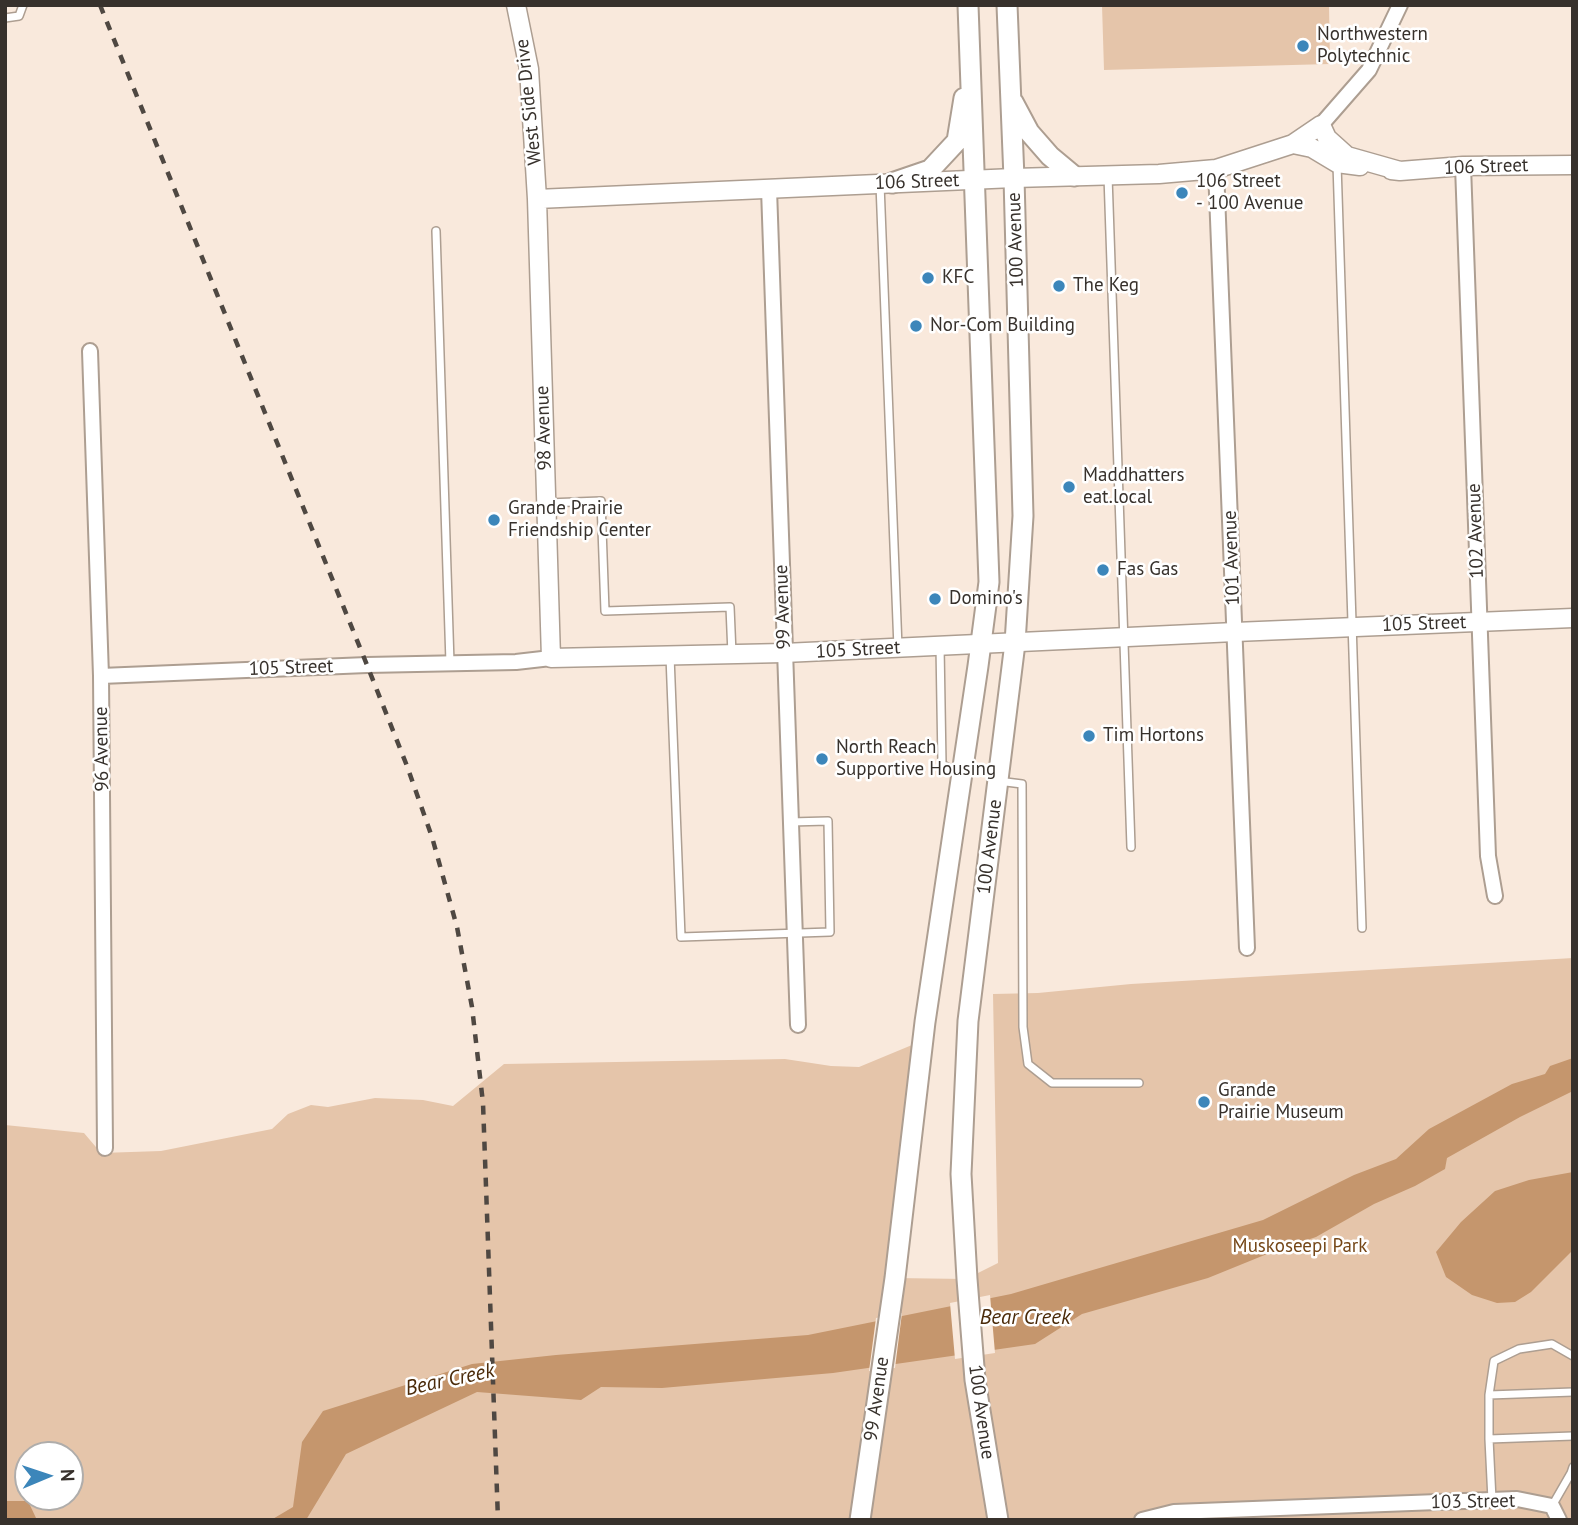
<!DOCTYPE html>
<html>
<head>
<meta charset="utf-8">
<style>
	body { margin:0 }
	#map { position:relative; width:1578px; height:1525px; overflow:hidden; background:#f9e9dc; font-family:"PT Sans",sans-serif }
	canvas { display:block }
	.frame { position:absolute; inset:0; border:7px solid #37312c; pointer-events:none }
	.north { position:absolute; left:14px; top:1441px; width:70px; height:70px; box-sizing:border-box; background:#fff; border:2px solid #afadab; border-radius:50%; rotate:88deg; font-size:19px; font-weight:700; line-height:28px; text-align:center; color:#37312c }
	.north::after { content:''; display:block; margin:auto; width:24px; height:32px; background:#3c86ba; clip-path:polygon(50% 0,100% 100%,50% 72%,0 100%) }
</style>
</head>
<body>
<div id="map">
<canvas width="1578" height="1525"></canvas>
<div class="frame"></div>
<div class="north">N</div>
</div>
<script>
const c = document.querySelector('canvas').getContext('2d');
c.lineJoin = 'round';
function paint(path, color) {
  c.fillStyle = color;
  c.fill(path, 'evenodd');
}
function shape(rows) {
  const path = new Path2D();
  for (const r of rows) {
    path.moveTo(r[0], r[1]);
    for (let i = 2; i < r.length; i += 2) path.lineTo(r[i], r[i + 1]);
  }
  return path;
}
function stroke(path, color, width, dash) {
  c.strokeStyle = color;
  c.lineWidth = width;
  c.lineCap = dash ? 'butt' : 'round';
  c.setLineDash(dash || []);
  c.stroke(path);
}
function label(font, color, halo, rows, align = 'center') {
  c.font = font + ' "PT Sans",sans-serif';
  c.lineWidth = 5;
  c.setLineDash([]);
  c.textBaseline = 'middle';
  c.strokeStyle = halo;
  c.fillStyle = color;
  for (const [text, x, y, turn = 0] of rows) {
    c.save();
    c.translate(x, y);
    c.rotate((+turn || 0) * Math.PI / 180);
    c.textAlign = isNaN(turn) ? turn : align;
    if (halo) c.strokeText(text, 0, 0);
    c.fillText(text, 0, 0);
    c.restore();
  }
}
paint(shape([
	[1102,5,1329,5,1330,64,1104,70],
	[1573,958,1573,1520,5,1520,5,1125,84,1133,101,1153,161,1151,272,1129,288,1114,311,1105,328,1107,375,1098,423,1100,453,1106,504,1064,785,1059,831,1066,859,1067,912,1045,895,1278,966,1279,998,1263,993,994,1038,993,1131,984],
	[28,1455,70,1455,70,1497,28,1497]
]), '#e5c5aa');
paint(shape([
	[1573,1058,1573,1091,1520,1117,1447,1158,1445,1169,1415,1186,1374,1204,1316,1237,1272,1252,1208,1278,1082,1314,1035,1344,833,1373,662,1388,601,1387,581,1400,477,1392,346,1454,306,1520,271,1520,293,1507,302,1442,323,1411,472,1364,556,1355,808,1335,1011,1294,1263,1220,1354,1175,1396,1159,1429,1129,1512,1084,1545,1074,1550,1066],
	[1573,1172,1573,1250,1531,1292,1515,1302,1497,1303,1472,1295,1446,1277,1436,1252,1461,1222,1495,1191,1529,1180],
	[5,1501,28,1501,36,1518,42,1520,5,1520]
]), '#c5966d');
paint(shape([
	[990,1295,995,1353,955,1359,950,1303],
	[902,1313,895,1368,869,1371,876,1318]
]), '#f9e9dc');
const service = shape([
	[5,18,19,16,23,5],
	[1337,164,1362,928],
	[1108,176,1131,847],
	[880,184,898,648],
	[436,231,450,663],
	[547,503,601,501,605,611,730,607,732,654],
	[940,646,942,764,960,775],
	[670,656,681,937,830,932,828,821,790,822],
	[998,781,1022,784,1023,1027,1028,1064,1052,1083,1139,1083],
	[1489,1395,1573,1392],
	[1489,1439,1573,1436],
	[1492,1500,1489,1439,1489,1395,1494,1361,1519,1349,1552,1344,1573,1356],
	[1552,1506,1571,1473,1573,1467]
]);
const minor = shape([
	[1321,125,1369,70,1400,5],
	[1463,166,1488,856,1495,896],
	[1216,169,1247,948],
	[769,189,798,1025],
	[90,351,101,676,105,1148],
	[101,676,367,665,516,662,551,658],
	[1142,1520,1174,1512,1517,1499,1552,1506,1559,1520]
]);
const tertiary = shape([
	[516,5,529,69,537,199,551,658,784,653,1235,632,1573,618],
	[1293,144,1312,148,1337,163,1360,166],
	[1391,170,1400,171,1463,166,1573,165],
	[537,199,1014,178,1159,174,1216,169,1293,144,1321,125,1327,138,1347,156,1400,171]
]);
const secondary = shape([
	[1013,102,1029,132,1050,156,1074,176],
	[892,183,930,170,957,141,964,98],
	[860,1520,895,1278,925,1022,978,666,989,582,968,5],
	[998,1520,975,1380,967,1279,961,1174,968,1021,1015,643,1023,516,1014,178,1007,5]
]);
stroke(service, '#ad9e91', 10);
stroke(minor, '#ad9e91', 18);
stroke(tertiary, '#ad9e91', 21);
stroke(secondary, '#ad9e91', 23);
stroke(service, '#fff', 7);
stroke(minor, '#fff', 14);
stroke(tertiary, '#fff', 18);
stroke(secondary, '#fff', 19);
stroke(shape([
	[100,5,367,665,407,766,432,837,457,927,472,1007,483,1103,498,1520]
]), '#4f4842', 4.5, [9, 9]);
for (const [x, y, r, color] of [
	[1303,46,7,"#3c86ba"],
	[1182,193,7,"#3c86ba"],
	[928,278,7,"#3c86ba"],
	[1059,286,7,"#3c86ba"],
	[916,326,7,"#3c86ba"],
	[1069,487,7,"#3c86ba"],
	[494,520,7,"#3c86ba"],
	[1103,570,7,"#3c86ba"],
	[935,599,7,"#3c86ba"],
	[1089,736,7,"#3c86ba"],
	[822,759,7,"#3c86ba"],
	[1204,1102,7,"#3c86ba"]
]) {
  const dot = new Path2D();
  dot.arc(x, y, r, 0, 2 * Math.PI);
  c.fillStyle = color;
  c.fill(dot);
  stroke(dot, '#fff', 2.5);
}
label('19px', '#37312c', '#fff', [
	["Northwestern",1317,35],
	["Polytechnic",1317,57],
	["106 Street",1196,182],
	["- 100 Avenue",1196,204],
	["KFC",942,278],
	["The Keg",1073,286],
	["Nor-Com Building",930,326],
	["Maddhatters",1083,476],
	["eat.local",1083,498],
	["Grande Prairie",508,509],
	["Friendship Center",508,531],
	["Fas Gas",1117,570],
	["Domino's",949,599],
	["Tim Hortons",1103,736],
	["North Reach",836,748],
	["Supportive Housing",836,770],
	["Grande",1218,1091],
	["Prairie Museum",1218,1113]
], 'left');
label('19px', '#37312c', '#fff', [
	["West Side Drive",529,102,-96],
	["106 Street",1486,167,-2],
	["106 Street",917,182,-2],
	["100 Avenue",1016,240,-92],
	["98 Avenue",544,428,-92],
	["102 Avenue",1476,531,-92],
	["101 Avenue",1232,558,-92],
	["99 Avenue",783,607,-92],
	["105 Street",1424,624,-2],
	["105 Street",858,650,-3],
	["105 Street",291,668,-2],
	["96 Avenue",102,749,-91],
	["100 Avenue",990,847,-83],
	["99 Avenue",877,1399,-82],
	["100 Avenue",981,1412,82],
	["103 Street",1473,1502,-1]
]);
label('19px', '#754718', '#fff', [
	["Muskoseepi Park",1300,1247]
]);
label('italic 21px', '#4b2b0a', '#fff', [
	["Bear Creek",1025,1318],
	["Bear Creek",450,1380,-12]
]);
</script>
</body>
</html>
